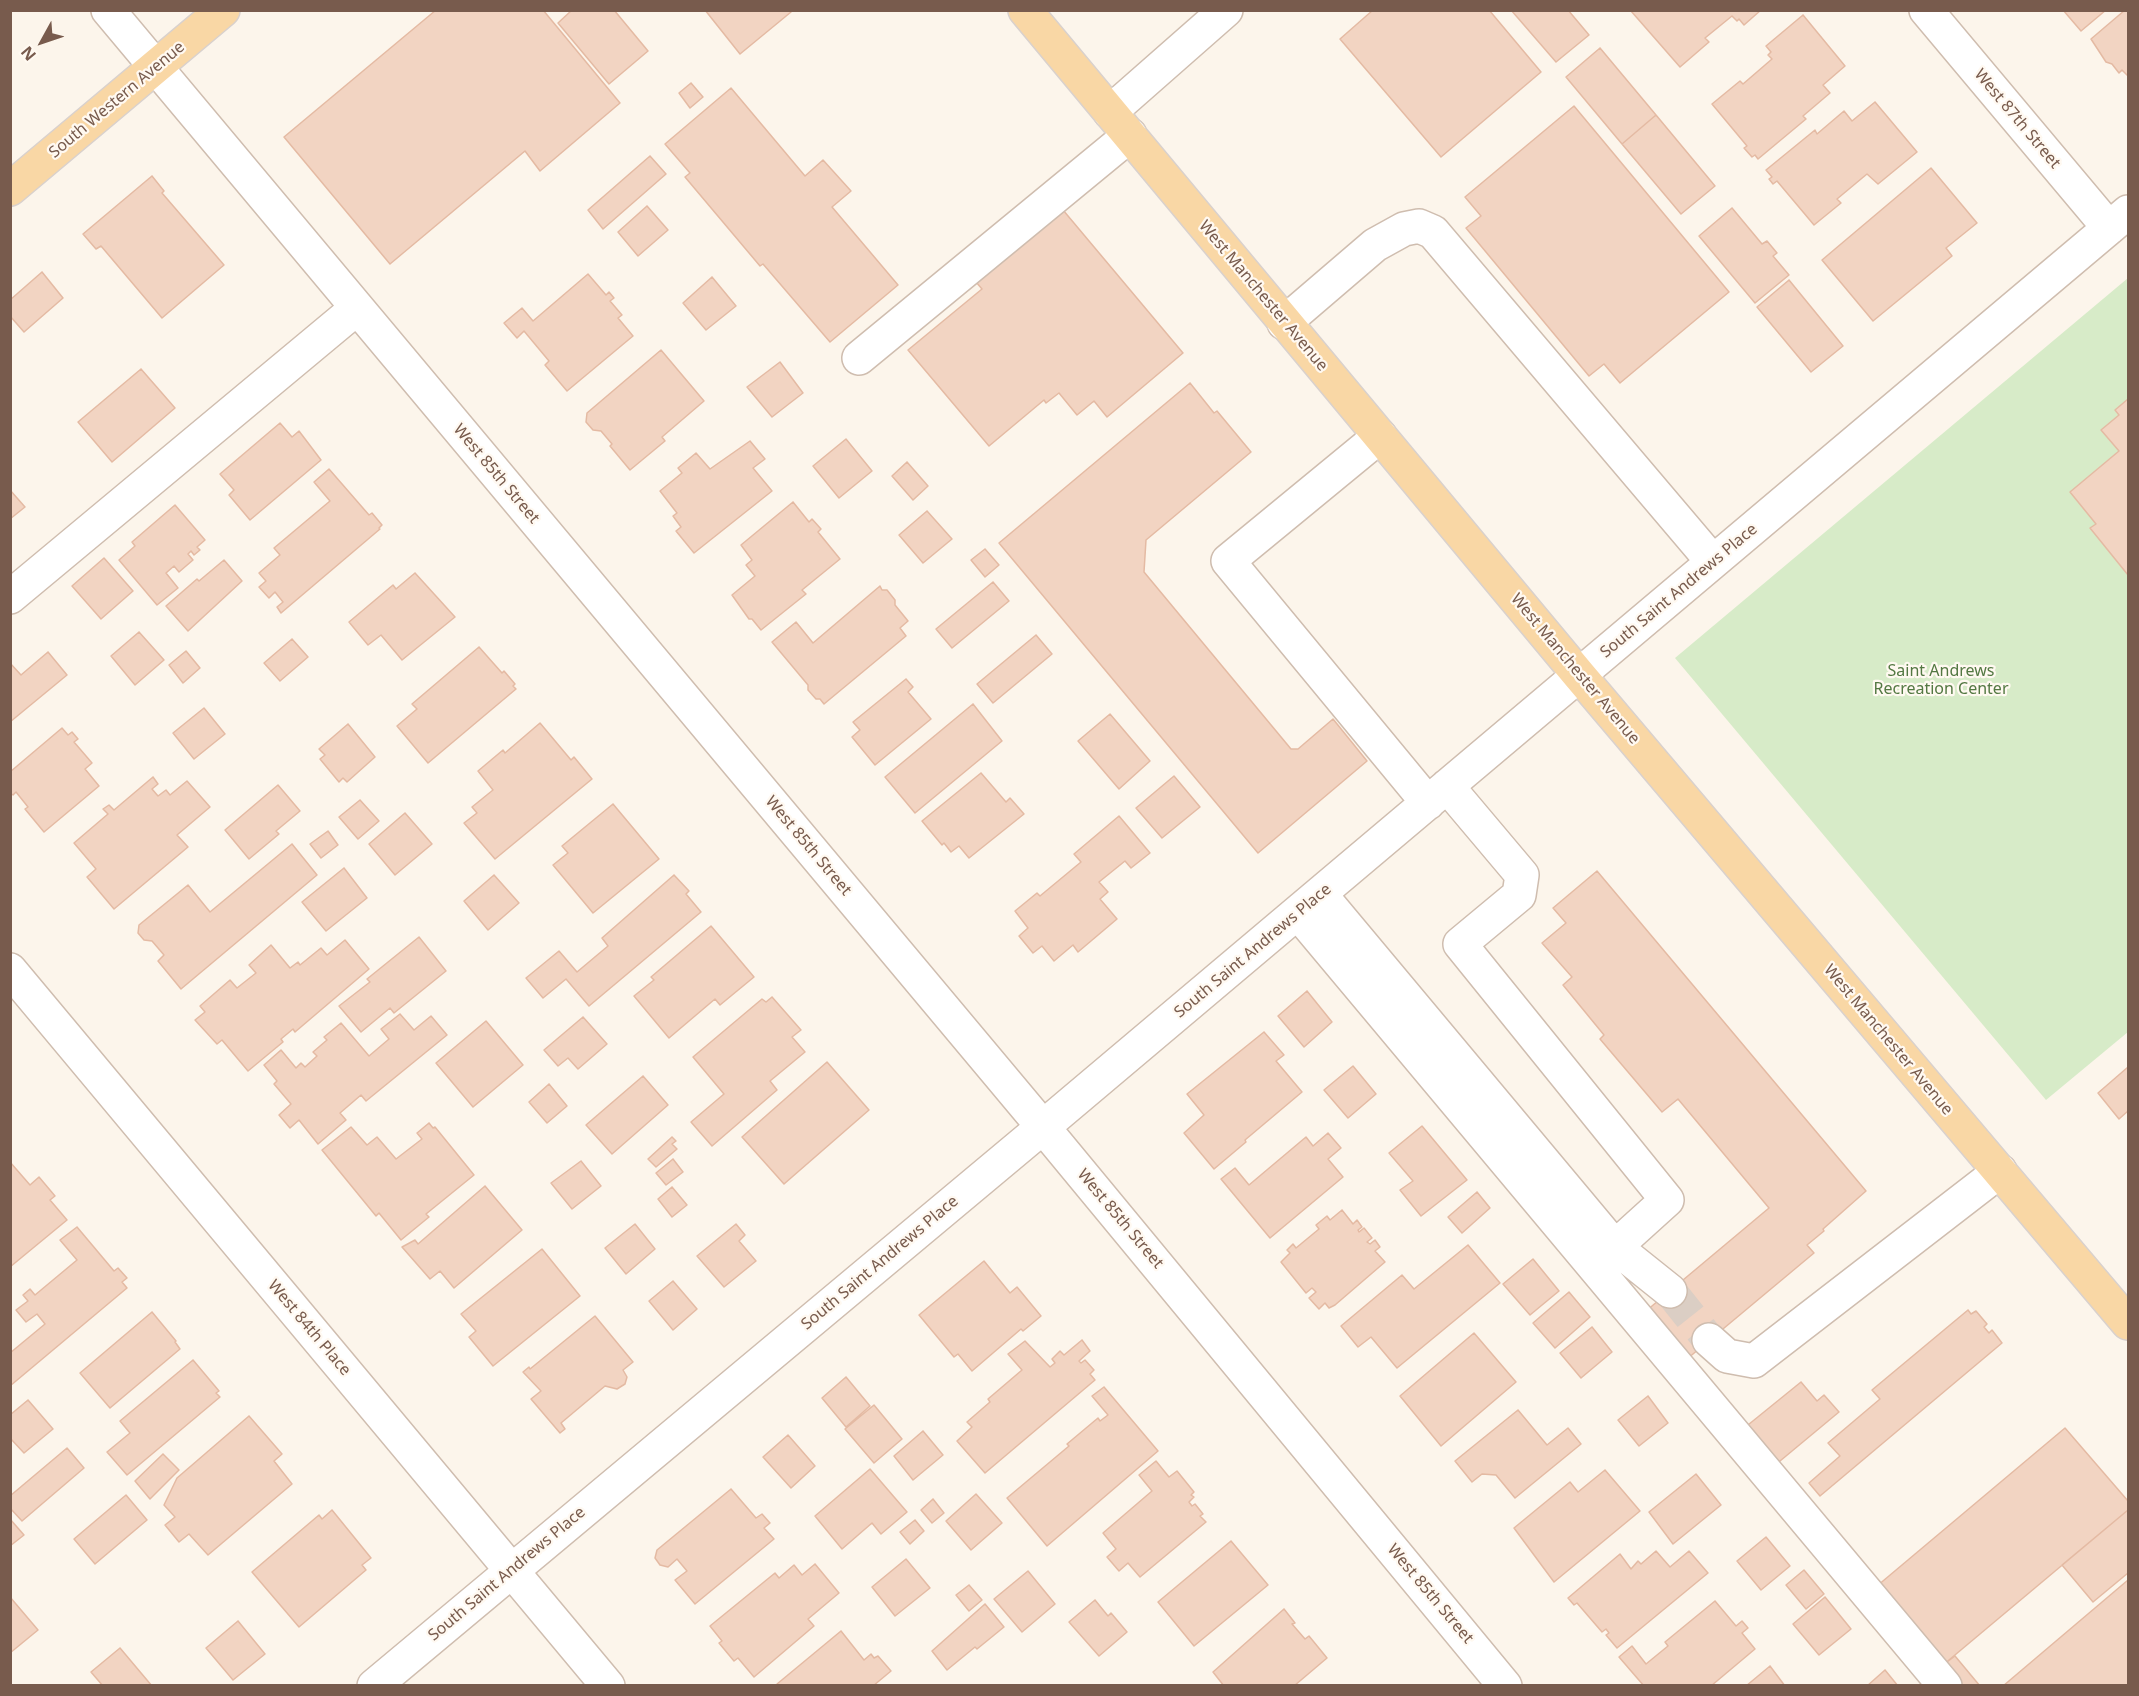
<!DOCTYPE html>
<html>
<head>
<meta charset="utf-8">
<style>
	body { margin:0 }
	#map { position:relative; width:2139px; height:1696px; overflow:hidden; background:#fcf5eb; font-family:"Noto Sans",sans-serif }
	canvas { display:block }
	.frame { position:absolute; inset:0; border:12px solid #785b4d; pointer-events:none }
	.north { position:absolute; left:12px; top:12px; width:60px; height:60px; -webkit-text-stroke:4px #fff9f1; paint-order:stroke; rotate:230deg; font-size:16px; font-weight:700; line-height:24px; text-align:center; color:#785b4d }
	.north::after { content:''; display:block; margin:auto; width:21px; height:27px; background:#785b4d; clip-path:polygon(50% 0,100% 100%,50% 72%,0 100%) }
</style>
</head>
<body>
<div id="map">
<canvas width="2139" height="1696"></canvas>
<div class="frame"></div>
<div class="north">N</div>
</div>
<script>
const c = document.querySelector('canvas').getContext('2d');
c.lineJoin = 'round';
function paint(path, color) {
  c.fillStyle = color;
  c.fill(path, 'evenodd');
}
function shape(rows) {
  const path = new Path2D();
  for (const r of rows) {
    path.moveTo(r[0], r[1]);
    for (let i = 2; i < r.length; i += 2) path.lineTo(r[i], r[i + 1]);
  }
  return path;
}
function stroke(path, color, width, dash) {
  c.strokeStyle = color;
  c.lineWidth = width;
  c.lineCap = dash ? 'butt' : 'round';
  c.setLineDash(dash || []);
  c.stroke(path);
}
function label(font, color, halo, rows, align = 'center') {
  c.font = font + ' "Noto Sans",sans-serif';
  c.lineWidth = 4.5;
  c.setLineDash([]);
  c.textBaseline = 'middle';
  c.strokeStyle = halo;
  c.fillStyle = color;
  for (const [text, x, y, turn = 0] of rows) {
    c.save();
    c.translate(x, y);
    c.rotate((+turn || 0) * Math.PI / 180);
    c.textAlign = isNaN(turn) ? turn : align;
    if (halo) c.strokeText(text, 0, 0);
    c.fillText(text, 0, 0);
    c.restore();
  }
}
paint(shape([
	[2128,278,2128,1032,2046,1100,1675,658]
]), '#d7ebc8');
const building = shape([
	[436,10,543,10,620,103,540,171,525,151,390,264,284,137,436,10],
	[572,10,614,10,648,51,609,84,558,23,572,10],
	[705,10,789,10,791,12,740,54,705,10],
	[1373,10,1489,10,1541,72,1441,157,1340,39,1373,10],
	[1511,10,1568,10,1589,35,1556,62,1511,10],
	[1761,10,1744,25,1739,19,1737,21,1732,16,1705,38,1709,42,1680,67,1631,11,1761,10],
	[2063,10,2106,10,2081,31,2063,10],
	[2125,10,2128,10,2128,76,2122,70,2119,73,2112,64,2106,62,2091,39,2125,10],
	[1803,15,1845,66,1823,85,1830,93,1803,116,1806,119,1758,159,1755,155,1752,157,1744,148,1747,146,1712,104,1740,81,1743,84,1772,59,1768,55,1771,52,1766,46,1803,15],
	[1600,48,1656,115,1622,144,1566,77,1600,48],
	[691,83,703,97,690,108,679,93,691,83],
	[731,88,805,176,823,160,851,191,832,207,898,285,830,342,763,264,760,266,685,177,690,173,665,144,731,88],
	[1875,102,1917,152,1878,184,1867,174,1837,199,1841,203,1814,225,1777,181,1773,184,1769,179,1772,177,1766,170,1815,130,1817,134,1844,111,1852,121,1875,102],
	[1574,106,1729,292,1620,383,1604,364,1589,376,1466,228,1481,216,1465,197,1574,106],
	[1656,115,1715,186,1681,214,1622,144,1656,115],
	[650,156,666,174,603,229,588,210,650,156],
	[1931,168,1977,223,1946,248,1952,256,1873,321,1822,260,1931,168],
	[152,176,164,191,162,193,224,265,162,318,101,246,96,249,83,234,152,176],
	[647,206,668,230,638,256,618,232,647,206],
	[1732,208,1762,244,1767,241,1777,253,1773,256,1789,275,1755,303,1699,236,1732,208],
	[1063,210,1183,353,1107,417,1094,401,1077,415,1059,393,1046,403,1044,400,989,446,908,350,982,289,976,282,1063,210],
	[42,272,63,298,24,332,10,316,10,300,42,272],
	[588,274,606,295,609,292,614,298,610,301,622,315,618,318,633,336,567,391,545,365,549,361,524,331,517,338,504,323,522,308,533,321,588,274],
	[712,277,736,306,706,330,683,303,712,277],
	[1789,280,1843,346,1811,372,1757,307,1789,280],
	[661,350,704,401,662,437,665,441,630,470,610,446,612,444,601,431,593,430,586,422,587,413,661,350],
	[780,362,803,393,772,417,747,387,780,362],
	[141,369,175,408,112,462,78,422,141,369],
	[1190,383,1214,413,1217,411,1251,452,1146,540,1144,572,1291,749,1298,749,1333,719,1367,761,1258,853,999,543,1190,383],
	[2128,399,2128,575,2090,528,2096,524,2070,492,2119,451,2101,430,2119,415,2115,410,2128,399],
	[280,423,292,437,299,431,321,460,250,520,229,495,234,490,220,474,280,423],
	[846,439,872,471,839,498,813,466,846,439],
	[750,441,765,459,753,468,772,491,694,553,676,531,681,527,673,516,677,513,660,491,682,473,678,468,696,453,710,469,750,441],
	[907,462,928,486,913,500,892,476,907,462],
	[329,469,369,515,372,513,382,525,379,528,380,529,281,613,277,607,283,602,275,592,269,598,259,587,266,581,259,573,280,555,274,548,330,501,314,482,329,469],
	[10,490,25,507,10,519,10,490],
	[793,502,809,522,812,519,821,529,818,532,840,559,802,590,806,594,761,630,752,619,749,619,732,595,755,576,746,565,752,560,741,545,793,502],
	[175,505,205,540,197,547,200,550,194,555,191,551,188,554,193,560,179,572,174,566,166,573,178,588,157,605,119,560,135,546,132,542,175,505],
	[927,511,952,539,923,563,899,535,927,511],
	[985,549,999,565,985,577,971,560,985,549],
	[104,558,133,591,101,619,72,586,104,558],
	[224,560,242,581,188,631,166,606,197,579,199,581,224,560],
	[415,573,455,617,402,660,381,635,368,645,349,622,393,585,396,589,415,573],
	[993,582,1009,601,952,648,936,629,993,582],
	[880,586,882,590,887,590,895,600,895,605,908,621,900,628,906,636,824,704,820,699,816,699,808,690,808,685,772,642,796,622,813,643,880,586],
	[139,632,164,660,135,685,111,656,139,632],
	[1036,635,1052,654,993,703,977,684,1036,635],
	[292,639,308,657,280,681,264,663,292,639],
	[479,647,502,673,504,671,515,684,513,686,516,689,428,763,397,726,417,709,412,704,479,647],
	[186,651,200,668,183,683,169,665,186,651],
	[48,652,67,675,10,722,10,663,21,675,48,652],
	[906,679,913,687,908,692,931,719,875,765,852,737,860,730,853,722,906,679],
	[973,704,1002,741,915,813,885,777,973,704],
	[204,708,225,734,194,759,173,733,204,708],
	[1110,714,1150,761,1119,789,1078,741,1110,714],
	[540,723,571,760,574,757,592,779,495,859,464,823,477,813,472,807,493,790,478,771,503,750,505,753,540,723],
	[348,724,375,757,347,782,343,778,339,782,320,759,325,755,319,749,348,724],
	[62,728,68,735,72,732,78,739,74,742,92,763,85,769,99,786,44,832,25,809,28,807,16,792,13,795,10,793,10,772,62,728],
	[981,773,1006,802,1010,798,1024,814,969,858,959,846,951,852,944,843,942,845,922,821,981,773],
	[1174,776,1200,807,1162,838,1136,808,1174,776],
	[153,777,158,784,152,789,158,796,166,790,170,795,187,781,210,807,177,835,188,847,114,909,87,877,96,869,74,843,108,814,103,809,109,805,114,810,153,777],
	[278,785,300,811,276,831,279,834,249,859,225,830,278,785],
	[360,800,379,821,358,839,339,817,360,800],
	[613,804,659,859,593,913,553,865,568,853,562,846,613,804],
	[405,813,432,844,395,875,369,844,405,813],
	[1119,816,1150,853,1131,868,1125,861,1099,882,1108,892,1100,899,1117,919,1078,952,1073,945,1054,961,1042,946,1033,953,1019,936,1028,928,1015,911,1037,893,1040,896,1081,862,1074,854,1119,816],
	[328,831,338,845,321,858,310,844,328,831],
	[292,844,317,875,181,989,158,961,164,955,152,941,144,940,138,933,139,925,188,885,210,912,292,844],
	[344,868,367,898,326,931,302,902,344,868],
	[1597,871,1866,1191,1823,1229,1824,1231,1807,1245,1814,1253,1687,1359,1646,1311,1769,1208,1678,1099,1662,1112,1600,1039,1604,1035,1563,985,1572,977,1542,943,1566,923,1553,908,1597,871],
	[494,875,519,903,488,930,464,901,494,875],
	[674,875,689,891,686,894,701,912,589,1006,566,979,543,998,526,978,559,951,577,972,608,946,602,938,674,875],
	[711,926,754,977,720,1005,715,999,669,1038,634,996,654,980,651,977,711,926],
	[419,937,446,971,394,1013,390,1008,361,1032,339,1006,370,982,367,979,419,937],
	[345,940,369,969,295,1032,293,1029,281,1039,283,1042,248,1071,222,1040,217,1044,195,1020,205,1012,200,1006,230,980,237,988,256,973,249,965,271,945,290,968,298,962,300,965,321,948,327,955,345,940],
	[1307,991,1332,1022,1304,1047,1278,1016,1307,991],
	[772,997,801,1030,792,1037,805,1052,770,1081,777,1090,712,1146,691,1122,724,1094,693,1057,762,999,766,1002,772,997],
	[400,1014,414,1030,431,1016,447,1035,366,1101,361,1095,340,1113,346,1120,318,1144,299,1120,290,1128,279,1115,291,1104,274,1084,277,1081,264,1065,281,1050,296,1068,301,1063,305,1067,317,1056,313,1052,327,1040,324,1037,341,1023,369,1056,389,1039,381,1029,400,1014],
	[583,1017,607,1044,578,1069,568,1058,558,1066,544,1050,583,1017],
	[486,1021,523,1065,473,1107,436,1063,486,1021],
	[1264,1032,1284,1055,1276,1061,1302,1092,1245,1140,1246,1142,1214,1169,1184,1133,1204,1115,1187,1094,1264,1032],
	[827,1062,869,1110,784,1184,742,1137,827,1062],
	[1353,1066,1376,1094,1348,1118,1324,1090,1353,1066],
	[2128,1067,2128,1111,2119,1119,2098,1093,2128,1067],
	[643,1076,668,1105,612,1154,586,1125,643,1076],
	[549,1084,567,1106,547,1123,529,1102,549,1084],
	[429,1123,433,1128,435,1127,474,1175,426,1214,429,1217,401,1240,379,1213,376,1216,322,1150,351,1127,367,1145,377,1137,396,1159,422,1139,417,1133,429,1123],
	[1422,1126,1467,1180,1421,1216,1400,1190,1413,1181,1389,1153,1422,1126],
	[1328,1133,1341,1148,1328,1159,1343,1177,1270,1238,1221,1179,1235,1168,1249,1185,1306,1137,1313,1146,1328,1133],
	[672,1137,676,1141,672,1144,677,1149,656,1167,648,1159,672,1137],
	[673,1159,683,1172,666,1185,656,1173,673,1159],
	[581,1161,601,1186,572,1209,551,1183,581,1161],
	[10,1162,30,1185,39,1177,55,1196,50,1200,67,1220,10,1267,10,1162],
	[485,1186,522,1230,454,1288,440,1271,430,1279,402,1247,415,1240,418,1244,485,1186],
	[672,1187,687,1205,672,1217,658,1199,672,1187],
	[1477,1192,1490,1208,1462,1233,1448,1217,1477,1192],
	[1342,1210,1353,1224,1357,1220,1362,1227,1358,1230,1359,1232,1364,1228,1372,1238,1367,1242,1370,1244,1375,1240,1380,1247,1375,1251,1385,1262,1335,1305,1329,1308,1325,1303,1319,1309,1309,1298,1316,1292,1312,1288,1306,1293,1281,1262,1290,1253,1287,1250,1293,1244,1296,1248,1319,1229,1316,1225,1327,1216,1330,1220,1342,1210],
	[635,1224,655,1249,626,1274,605,1248,635,1224],
	[736,1224,745,1235,739,1241,756,1261,724,1287,697,1256,736,1224],
	[77,1227,114,1271,118,1268,127,1278,122,1282,127,1288,10,1386,10,1353,45,1324,37,1314,26,1322,16,1310,28,1301,23,1295,30,1289,35,1295,77,1260,60,1240,77,1227],
	[1468,1245,1500,1283,1397,1368,1371,1337,1358,1347,1341,1326,1402,1275,1414,1289,1468,1245],
	[542,1249,580,1296,493,1366,469,1337,476,1331,461,1314,542,1249],
	[1533,1259,1559,1291,1530,1315,1503,1284,1533,1259],
	[984,1261,1010,1293,1017,1287,1041,1316,1023,1331,1021,1329,972,1371,958,1354,954,1357,919,1315,984,1261],
	[673,1281,697,1309,673,1330,649,1301,673,1281],
	[1569,1292,1590,1317,1555,1348,1533,1323,1569,1292],
	[1968,1310,1971,1314,1976,1311,1987,1324,1984,1327,1989,1333,1992,1330,2002,1343,1820,1496,1809,1483,1840,1456,1828,1443,1880,1399,1872,1390,1968,1310],
	[152,1312,176,1341,175,1342,180,1349,110,1408,80,1373,152,1312],
	[595,1316,633,1362,623,1370,627,1377,625,1384,617,1389,605,1386,561,1423,565,1429,560,1433,531,1399,541,1391,523,1372,529,1367,530,1369,595,1316],
	[1592,1327,1612,1352,1581,1378,1560,1353,1592,1327],
	[1474,1333,1516,1382,1441,1446,1400,1396,1474,1333],
	[1082,1340,1090,1351,1079,1361,1081,1363,1085,1360,1094,1370,1090,1374,1095,1380,985,1473,957,1441,972,1427,967,1422,990,1402,988,1399,1022,1370,1008,1354,1025,1341,1050,1367,1055,1363,1052,1359,1060,1351,1064,1355,1082,1340],
	[193,1360,219,1391,216,1393,220,1397,127,1475,107,1452,130,1433,120,1421,193,1360],
	[846,1377,870,1406,846,1427,822,1398,846,1377],
	[1801,1382,1817,1401,1824,1395,1839,1412,1774,1466,1743,1429,1801,1382],
	[1104,1387,1158,1451,1047,1546,1007,1498,1069,1446,1067,1444,1098,1418,1100,1421,1108,1415,1092,1396,1104,1387],
	[1648,1396,1668,1423,1639,1446,1618,1420,1648,1396],
	[28,1400,53,1429,24,1453,10,1438,10,1415,28,1400],
	[874,1405,902,1439,874,1463,845,1429,874,1405],
	[1518,1410,1547,1445,1568,1428,1581,1444,1515,1498,1496,1475,1482,1474,1472,1482,1455,1461,1518,1410],
	[249,1416,282,1454,274,1461,292,1484,208,1555,189,1534,179,1542,165,1525,175,1517,164,1505,177,1478,249,1416],
	[2065,1428,2128,1501,2128,1510,1943,1665,1877,1586,2065,1428],
	[923,1431,943,1455,913,1480,894,1456,923,1431],
	[788,1435,815,1466,791,1488,763,1457,788,1435],
	[67,1448,84,1468,22,1521,10,1508,10,1496,67,1448],
	[163,1454,179,1470,150,1499,135,1481,163,1454],
	[1156,1461,1169,1477,1177,1471,1194,1492,1191,1495,1194,1497,1189,1502,1192,1506,1195,1504,1203,1514,1200,1516,1206,1522,1140,1577,1128,1563,1119,1571,1107,1557,1116,1549,1103,1533,1152,1491,1139,1475,1156,1461],
	[870,1469,907,1512,881,1534,872,1523,842,1549,815,1516,870,1469],
	[1605,1470,1640,1511,1554,1582,1514,1528,1570,1482,1578,1492,1605,1470],
	[1696,1474,1721,1505,1673,1544,1649,1512,1696,1474],
	[731,1489,756,1518,762,1514,770,1523,764,1528,774,1539,695,1604,675,1580,687,1571,677,1559,668,1567,660,1565,655,1558,657,1550,731,1489],
	[976,1494,1002,1523,971,1550,946,1521,976,1494],
	[126,1495,147,1520,95,1564,74,1539,126,1495],
	[933,1499,944,1513,932,1523,921,1510,933,1499],
	[332,1510,371,1558,362,1565,366,1570,299,1627,252,1572,319,1515,322,1519,332,1510],
	[2128,1510,2128,1573,2093,1602,2062,1565,2128,1510],
	[10,1519,24,1535,10,1546,10,1519],
	[915,1520,924,1531,910,1544,900,1532,915,1520],
	[1766,1537,1790,1566,1761,1590,1737,1561,1766,1537],
	[1231,1541,1268,1585,1194,1646,1158,1602,1231,1541],
	[1656,1551,1670,1567,1689,1551,1708,1573,1617,1648,1606,1635,1609,1633,1606,1629,1602,1632,1577,1603,1574,1605,1568,1598,1620,1554,1631,1569,1638,1561,1641,1564,1656,1551],
	[906,1559,930,1588,895,1616,872,1587,906,1559],
	[815,1564,839,1593,808,1619,814,1626,754,1677,738,1658,734,1661,719,1643,722,1641,710,1626,775,1573,779,1578,794,1565,802,1575,815,1564],
	[1804,1570,1824,1594,1806,1609,1786,1585,1804,1570],
	[1028,1571,1055,1604,1022,1632,994,1599,1028,1571],
	[2128,1580,2128,1686,2003,1686,2128,1580],
	[969,1585,982,1600,969,1611,956,1595,969,1585],
	[10,1597,38,1630,10,1653,10,1597],
	[1825,1597,1851,1629,1819,1655,1793,1624,1825,1597],
	[1095,1600,1108,1616,1111,1613,1127,1632,1099,1656,1069,1622,1095,1600],
	[1715,1601,1736,1626,1742,1621,1748,1628,1742,1633,1755,1649,1711,1686,1644,1686,1619,1657,1632,1646,1646,1664,1668,1646,1665,1642,1715,1601],
	[985,1604,1004,1627,977,1649,975,1647,947,1670,932,1651,985,1604],
	[1284,1609,1295,1623,1292,1624,1305,1639,1309,1636,1327,1658,1294,1686,1224,1686,1213,1672,1284,1609],
	[238,1621,265,1654,233,1680,206,1648,238,1621],
	[841,1631,864,1660,871,1654,874,1658,878,1656,891,1671,873,1686,778,1686,777,1684,841,1631],
	[120,1648,152,1686,103,1686,91,1672,120,1648],
	[1955,1656,1980,1686,1960,1686,1943,1665,1955,1656],
	[1770,1666,1785,1686,1746,1686,1770,1666],
	[1885,1670,1898,1686,1867,1686,1885,1670]
]);
paint(building, '#f2d4c2');
stroke(building, '#e4baa3', 1.5);
stroke(shape([
	[1670,1291,1709,1340]
]), '#dbcec4', 33, [33, 16]);
const minor = shape([
	[108,10,1043,1127,1505,1686],
	[1926,10,2109,228],
	[1110,112,1226,10],
	[1284,323,1375,245,1404,229,1419,226,1433,232,1713,562],
	[859,358,1130,135],
	[1380,436,1228,561,1428,803],
	[10,597,357,308],
	[1447,786,1522,875,1519,895,1460,944,1667,1200,1615,1247],
	[1320,894,1615,1247,1670,1291],
	[1298,913,1945,1686],
	[10,970,608,1686],
	[1709,1340,1727,1356,1754,1361,2000,1171],
	[374,1686,1043,1127,2128,212]
]);
const major = shape([
	[1025,10,1579,675,2128,1323],
	[10,189,223,10]
]);
stroke(minor, '#cfbdaf', 36);
stroke(major, '#d9d1cd', 36);
stroke(minor, '#fff', 33);
stroke(major, '#f9d7a5', 33);
label('16px', '#785b4d', '#fff9f1', [
	["South Western Avenue",117,100,-40],
	["West 87th Street",2017,119,50],
	["West Manchester Avenue",1263,296,50],
	["West 85th Street",496,474,50],
	["South Saint Andrews Place",1679,591,-40],
	["West Manchester Avenue",1575,669,50],
	["West 85th Street",808,846,50],
	["South Saint Andrews Place",1253,951,-40],
	["West Manchester Avenue",1888,1040,50],
	["West 85th Street",1120,1219,50],
	["South Saint Andrews Place",880,1263,-40],
	["West 84th Place",309,1328,50],
	["South Saint Andrews Place",507,1574,-40],
	["West 85th Street",1430,1594,50]
]);
label('16px', '#537842', '#fff9f1', [
	["Saint Andrews",1941,671],
	["Recreation Center",1941,689]
]);
</script>
</body>
</html>
